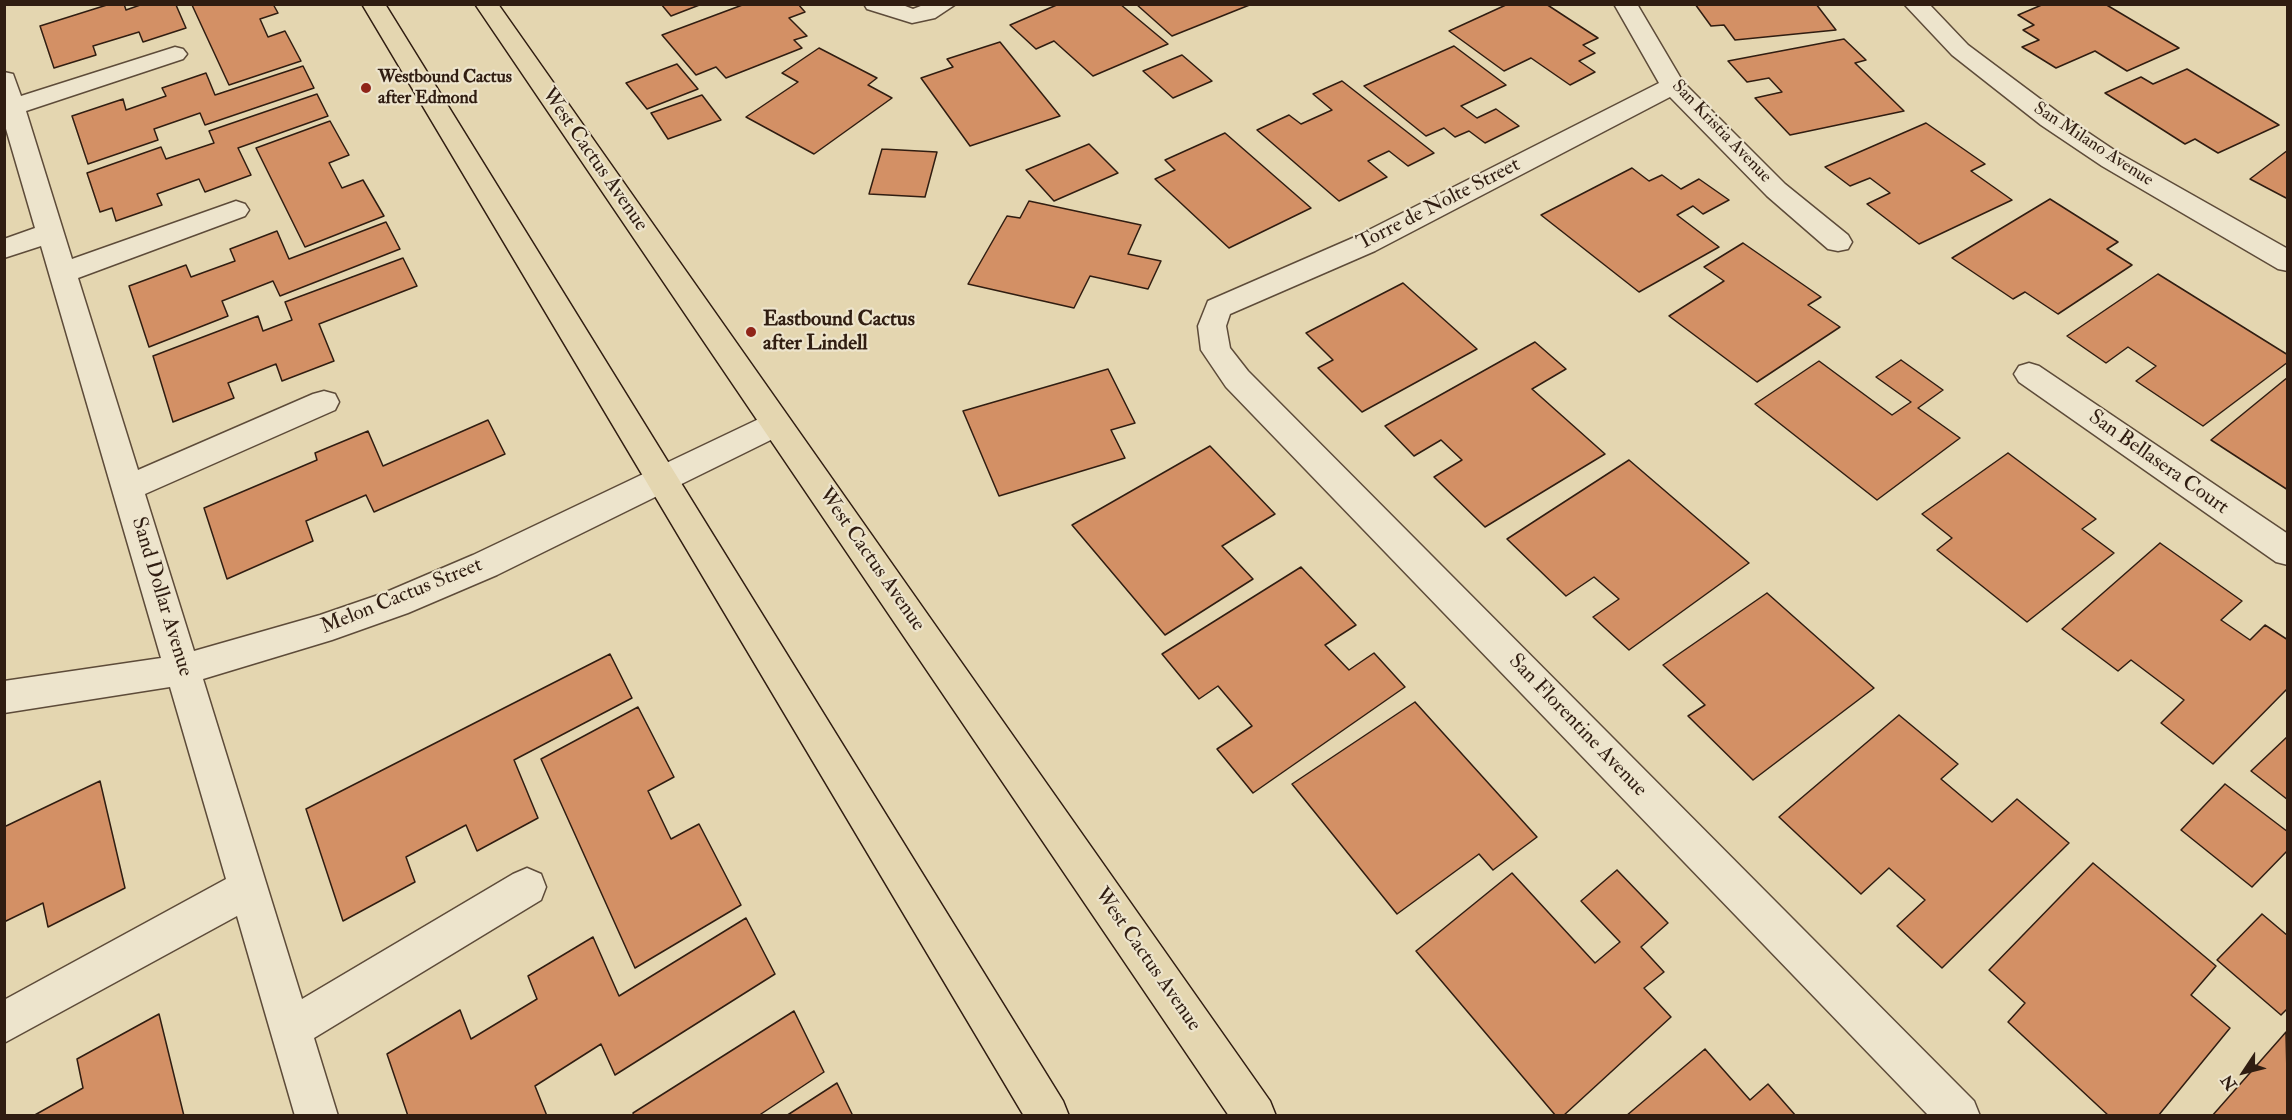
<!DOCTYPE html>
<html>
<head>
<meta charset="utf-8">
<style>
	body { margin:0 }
	#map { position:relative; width:2292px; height:1120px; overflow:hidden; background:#e4d6b0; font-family:"IM FELL Double Pica",serif }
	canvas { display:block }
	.frame { position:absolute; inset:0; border:6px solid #301d11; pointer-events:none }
	.north { position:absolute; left:2214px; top:1042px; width:60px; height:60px; -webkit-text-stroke:4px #ede4cc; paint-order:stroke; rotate:235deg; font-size:16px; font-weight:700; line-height:24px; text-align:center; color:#301d11 }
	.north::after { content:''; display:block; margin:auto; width:21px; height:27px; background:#301d11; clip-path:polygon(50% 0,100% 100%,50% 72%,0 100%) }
</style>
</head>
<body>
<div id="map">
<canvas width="2292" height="1120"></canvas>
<div class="frame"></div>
<div class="north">N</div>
</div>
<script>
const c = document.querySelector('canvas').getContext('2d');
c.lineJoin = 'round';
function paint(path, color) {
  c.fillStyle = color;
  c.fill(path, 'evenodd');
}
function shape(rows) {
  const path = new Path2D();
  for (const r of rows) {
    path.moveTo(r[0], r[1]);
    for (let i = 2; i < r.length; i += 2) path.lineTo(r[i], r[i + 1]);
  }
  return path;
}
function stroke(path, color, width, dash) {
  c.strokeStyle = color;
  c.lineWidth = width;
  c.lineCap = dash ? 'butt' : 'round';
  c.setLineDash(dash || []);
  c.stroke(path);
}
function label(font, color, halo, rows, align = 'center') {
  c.font = font + ' "IM FELL Double Pica",serif';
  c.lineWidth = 4.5;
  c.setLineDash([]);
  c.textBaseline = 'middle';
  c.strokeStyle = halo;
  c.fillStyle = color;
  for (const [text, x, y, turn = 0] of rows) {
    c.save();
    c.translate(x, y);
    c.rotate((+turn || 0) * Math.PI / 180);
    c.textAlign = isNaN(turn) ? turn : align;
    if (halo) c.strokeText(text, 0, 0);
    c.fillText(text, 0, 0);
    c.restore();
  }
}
const building = shape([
	[110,4,124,4,126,10,143,4,179,4,176,5,186,28,143,42,139,32,93,46,96,55,54,68,40,26,110,4],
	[273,4,278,13,260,19,268,37,285,31,301,61,229,85,192,5,273,4],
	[661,4,702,4,671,16,661,4],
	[798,4,805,12,789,18,807,36,794,40,802,48,726,78,716,67,696,75,662,35,745,4,798,4],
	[1059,4,1120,4,1168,44,1093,76,1054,41,1036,49,1010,25,1059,4],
	[1136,4,1252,4,1172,36,1136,4],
	[1508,4,1546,4,1598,38,1583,45,1595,53,1579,61,1595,72,1570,85,1531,58,1504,71,1449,31,1508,4],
	[1695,4,1816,4,1836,30,1735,40,1724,25,1711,26,1695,4],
	[2044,4,2105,4,2179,48,2127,71,2095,51,2056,68,2022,47,2039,40,2023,30,2034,25,2018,15,2044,4],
	[1844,39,1866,60,1855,63,1904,111,1790,135,1755,98,1782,92,1769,78,1747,82,1728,61,1844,39],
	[1000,42,1060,116,970,146,921,78,953,67,947,59,1000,42],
	[1454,46,1506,85,1461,106,1477,118,1496,109,1519,126,1485,143,1469,131,1455,137,1444,128,1426,136,1364,86,1454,46],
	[819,48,877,78,868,85,892,98,814,154,746,117,798,82,782,73,819,48],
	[1182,55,1212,81,1173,98,1143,71,1182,55],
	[677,64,698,89,647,109,626,83,677,64],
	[303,66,314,88,205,125,200,113,154,129,158,140,88,164,72,116,123,99,126,110,166,96,162,88,206,73,215,95,303,66],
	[2187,69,2279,125,2218,153,2195,139,2185,144,2105,93,2141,77,2153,84,2187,69],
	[1342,81,1434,153,1408,166,1389,151,1368,161,1387,177,1339,201,1257,130,1289,115,1301,124,1332,110,1313,94,1342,81],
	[317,94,328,116,238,148,251,175,205,192,199,179,157,194,162,205,116,221,112,208,100,212,87,173,161,147,166,159,214,143,209,131,317,94],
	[702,95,721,120,668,139,651,113,702,95],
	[330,121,349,155,329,163,342,188,363,180,384,216,305,247,256,148,330,121],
	[1926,123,1985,164,1971,171,2012,200,1919,244,1867,204,1890,193,1870,178,1850,186,1825,167,1926,123],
	[1225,133,1311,208,1229,248,1155,179,1175,170,1165,160,1225,133],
	[1089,144,1118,173,1054,201,1026,170,1089,144],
	[882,149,937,152,925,197,869,194,882,149],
	[2288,150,2288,199,2250,179,2288,150],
	[1632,168,1649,181,1662,175,1681,189,1699,179,1729,200,1703,214,1693,206,1677,215,1719,247,1639,292,1541,215,1632,168],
	[2050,199,2118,242,2107,249,2132,265,2058,314,2025,292,2013,299,1952,258,2050,199],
	[1029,201,1141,225,1128,254,1161,261,1148,289,1090,276,1074,308,968,284,1007,216,1020,218,1029,201],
	[386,222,400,249,280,296,273,281,222,301,228,316,149,347,129,286,186,265,191,277,235,261,230,249,277,231,289,259,386,222],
	[1743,243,1821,297,1808,305,1840,327,1757,382,1669,316,1724,281,1704,267,1743,243],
	[403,258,417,286,319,324,334,361,282,381,276,364,228,383,234,398,173,422,153,356,258,316,263,331,292,320,285,302,403,258],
	[2158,274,2288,355,2288,362,2203,426,2136,381,2156,366,2128,347,2106,363,2067,336,2158,274],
	[1403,283,1477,349,1362,412,1318,368,1333,360,1306,333,1403,283],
	[1535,342,1566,369,1532,389,1605,454,1485,527,1434,477,1462,460,1441,440,1414,456,1385,426,1535,342],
	[1901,360,1943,390,1918,408,1960,438,1877,500,1755,404,1819,361,1892,415,1911,402,1876,377,1901,360],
	[1108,369,1135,423,1111,430,1125,458,999,496,963,411,1108,369],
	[2288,377,2288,490,2211,440,2288,377],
	[488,420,505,454,374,512,366,495,306,521,313,541,227,579,204,508,317,460,315,453,368,431,383,466,488,420],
	[1210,446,1275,514,1222,546,1253,579,1165,635,1072,525,1210,446],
	[2008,453,2096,519,2082,529,2114,553,2027,622,1937,550,1952,538,1922,514,2008,453],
	[1629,460,1749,563,1629,650,1593,617,1619,599,1594,577,1566,596,1507,539,1629,460],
	[2160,543,2242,601,2221,620,2250,640,2265,625,2288,640,2288,688,2213,764,2161,723,2184,700,2131,660,2118,671,2062,629,2160,543],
	[1301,567,1356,625,1325,645,1349,670,1374,653,1405,687,1253,793,1217,749,1252,726,1218,686,1199,699,1162,654,1301,567],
	[1767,593,1874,688,1753,780,1688,716,1705,705,1663,665,1767,593],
	[610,654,632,698,514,760,538,818,477,851,466,825,406,857,415,882,343,921,306,809,610,654],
	[1415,702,1537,837,1493,870,1479,854,1397,914,1292,784,1415,702],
	[638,707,674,777,648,791,671,839,699,824,741,905,635,968,541,759,638,707],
	[1899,715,1958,764,1941,779,1992,822,2017,799,2069,843,1942,968,1897,926,1925,900,1889,868,1861,894,1779,817,1899,715],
	[2288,736,2288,800,2251,771,2288,736],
	[100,781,125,888,48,927,43,903,4,922,4,827,100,781],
	[2225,784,2288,832,2288,850,2252,887,2181,830,2225,784],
	[2093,863,2216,966,2191,995,2230,1028,2158,1116,2109,1116,2008,1022,2025,1003,1989,970,2093,863],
	[1617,870,1668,923,1641,947,1664,972,1644,988,1671,1017,1563,1116,1556,1116,1416,951,1512,873,1595,963,1620,942,1581,901,1617,870],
	[2262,914,2288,936,2288,1008,2281,1015,2217,960,2262,914],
	[746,918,775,974,615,1075,601,1044,535,1086,547,1116,408,1116,387,1054,460,1010,471,1039,537,999,528,976,593,937,619,996,746,918],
	[794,1011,824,1072,758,1116,634,1116,633,1113,794,1011],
	[159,1014,184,1116,33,1116,83,1088,77,1059,159,1014],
	[2286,1032,2288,1116,2212,1116,2286,1032],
	[1705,1049,1750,1100,1768,1084,1796,1116,1626,1116,1705,1049],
	[837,1083,853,1116,786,1116,837,1083]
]);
paint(building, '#d39065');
stroke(building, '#301d11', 1.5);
const minor = shape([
	[864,4,900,4,913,9,926,4,956,4,935,18,912,23,867,9,864,4],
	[1614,4,1637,4,1683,82,1785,184,1848,235,1852,242,1848,249,1838,251,1828,249,1767,196,1670,97,1375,251,1230,314,1226,326,1230,348,1248,371,1974,1101,1980,1116,1929,1116,1226,387,1201,350,1198,326,1208,301,1355,237,1659,83,1614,4],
	[1904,4,1929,4,1968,45,2059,113,2120,154,2288,249,2288,271,2278,269,2102,166,2041,125,1952,55,1904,4],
	[175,47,183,49,187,54,183,59,26,111,72,259,236,201,245,204,249,210,245,216,78,278,138,470,313,394,324,391,335,394,339,402,335,410,145,494,194,651,320,615,384,593,473,555,765,416,776,412,787,416,791,424,787,432,497,575,408,613,332,640,203,679,302,999,513,874,527,868,541,874,546,887,541,900,314,1038,338,1116,295,1116,237,916,4,1043,4,1000,226,879,170,687,4,713,4,681,161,658,41,246,4,258,4,239,35,228,4,122,4,72,13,74,21,96,175,47],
	[2029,363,2039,366,2288,534,2288,565,2276,562,2019,382,2014,374,2019,366,2029,363]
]);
const primary = shape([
	[362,4,385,4,1063,1101,1069,1116,1024,1116,362,4],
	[475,4,498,4,1270,1101,1276,1116,1229,1116,475,4]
]);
stroke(minor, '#5d4b39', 3);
stroke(primary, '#301d11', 3);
paint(minor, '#ede4cc');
paint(primary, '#e4d6b0');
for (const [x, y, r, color] of [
	[366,88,6,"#8f2418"],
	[751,332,6,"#8f2418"]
]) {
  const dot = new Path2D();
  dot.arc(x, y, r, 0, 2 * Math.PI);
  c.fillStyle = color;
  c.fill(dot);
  stroke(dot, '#ede4cc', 2);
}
label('bold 18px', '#301d11', '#ede4cc', [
	["Westbound Cactus",378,78],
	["after Edmond",378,99]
], 'left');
label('18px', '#301d11', '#ede4cc', [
	["San Kristia Avenue",1721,132,46],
	["San Milano Avenue",2093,145,33]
]);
label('21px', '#301d11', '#ede4cc', [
	["West Cactus Avenue",594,160,55],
	["Torre de Nolte Street",1439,205,-27],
	["San Bellasera Court",2158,463,35],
	["West Cactus Avenue",871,560,55],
	["Sand Dollar Avenue",161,597,73],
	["Melon Cactus Street",402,597,-22],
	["San Florentine Avenue",1577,726,46],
	["West Cactus Avenue",1147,960,55]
]);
label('bold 21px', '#301d11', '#ede4cc', [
	["Eastbound Cactus",763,320],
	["after Lindell",763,344]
], 'left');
</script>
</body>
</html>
